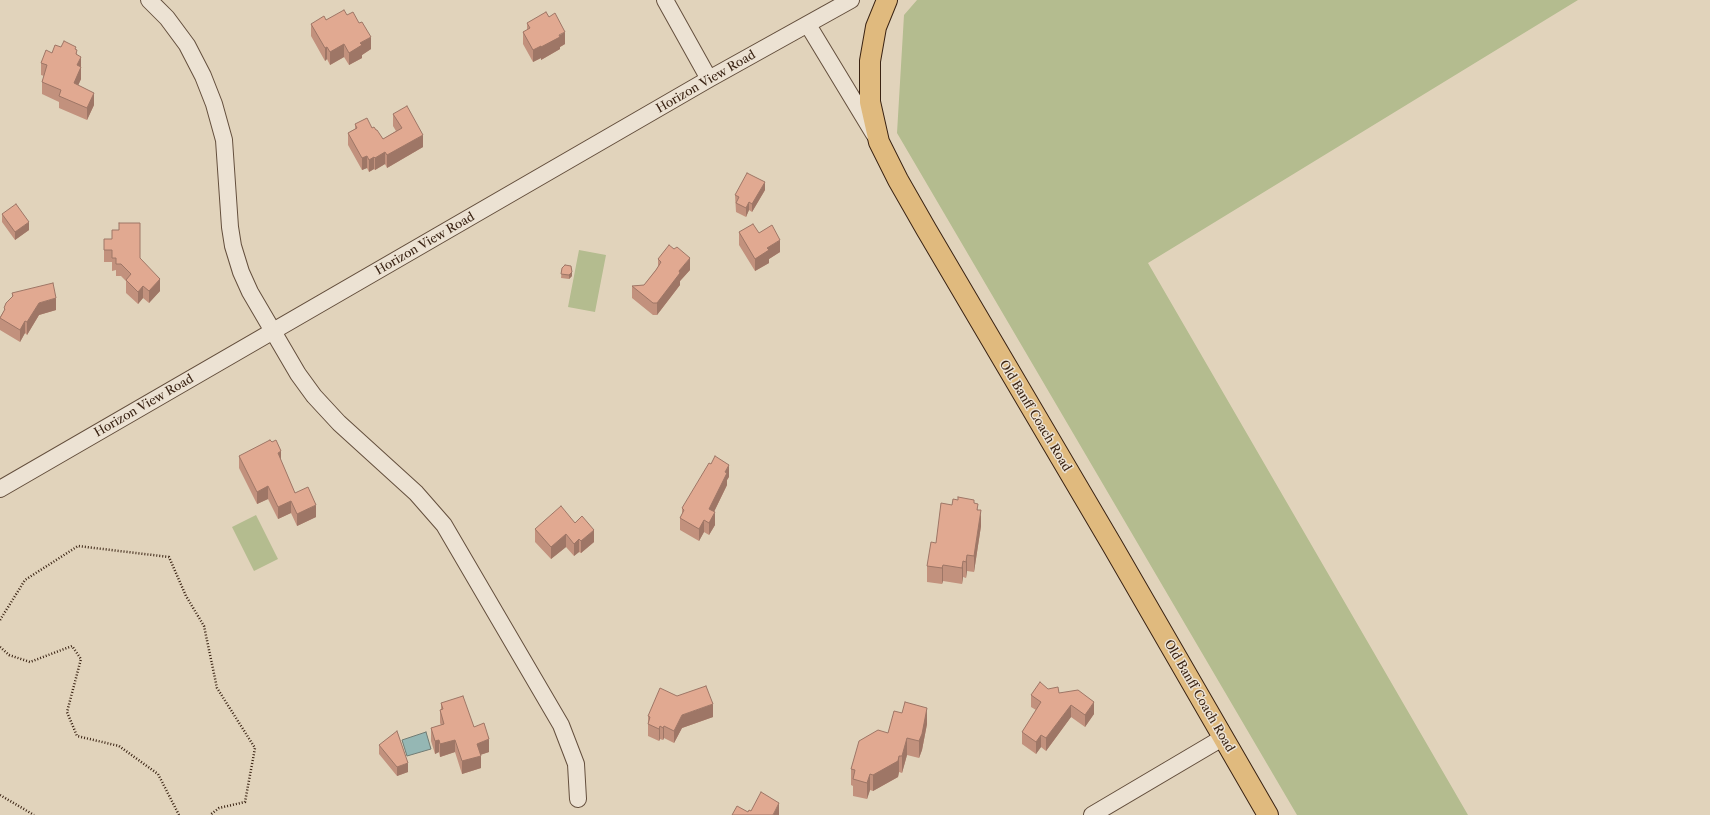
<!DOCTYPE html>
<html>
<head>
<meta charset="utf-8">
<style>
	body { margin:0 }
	canvas { display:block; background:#e1d3bb }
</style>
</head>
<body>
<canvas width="1710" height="815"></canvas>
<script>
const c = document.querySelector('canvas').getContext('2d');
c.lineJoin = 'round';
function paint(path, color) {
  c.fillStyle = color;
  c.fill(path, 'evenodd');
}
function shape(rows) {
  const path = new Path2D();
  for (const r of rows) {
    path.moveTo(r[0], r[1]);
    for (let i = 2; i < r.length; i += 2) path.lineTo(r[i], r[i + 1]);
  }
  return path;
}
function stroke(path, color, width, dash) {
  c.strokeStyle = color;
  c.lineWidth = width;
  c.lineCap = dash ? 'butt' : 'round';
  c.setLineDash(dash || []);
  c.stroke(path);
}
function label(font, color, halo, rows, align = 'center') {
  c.font = font + ' "Libre Caslon Text",serif';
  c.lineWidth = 3;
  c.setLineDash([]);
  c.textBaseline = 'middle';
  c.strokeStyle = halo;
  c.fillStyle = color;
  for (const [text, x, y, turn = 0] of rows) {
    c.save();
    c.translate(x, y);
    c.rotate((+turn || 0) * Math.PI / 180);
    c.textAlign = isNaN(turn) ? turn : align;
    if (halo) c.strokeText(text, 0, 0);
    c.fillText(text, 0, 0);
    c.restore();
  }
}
paint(shape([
	[917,0,1578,0,1148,263,1468,815,1297,815,897,133,904,15],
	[579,250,606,255,595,312,568,307],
	[256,515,278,559,254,571,232,527]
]), '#b4bc8f');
const water = shape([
	[426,732,431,749,407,756,402,740,426,732]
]);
paint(water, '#95b7b4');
stroke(water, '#717c74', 1);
const minor = shape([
	[149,0,167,18,187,45,203,76,214,104,224,140,230,227,233,246,241,272,250,292,298,374,314,396,339,423,416,493,444,525,561,725,576,764,578,799],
	[665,0,709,79],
	[808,25,874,134],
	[0,489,709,79,851,0],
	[1092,815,1224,737]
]);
const major = shape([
	[887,0,876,27,870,61,870,102,879,142,898,180,926,229,1112,545,1268,815]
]);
stroke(minor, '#644f3d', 18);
stroke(major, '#3a2313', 22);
stroke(shape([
	[0,620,25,580,78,546,169,557,186,596,204,626,217,688,255,748,245,802,219,808,210,815],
	[0,647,9,655,30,662,72,646,81,659,67,712,77,736,119,746,158,774,179,815],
	[0,795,34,815]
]), '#3a2313', 2.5, [1, 2]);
stroke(minor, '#ece2d3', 16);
stroke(major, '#e0ba7e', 20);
paint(shape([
	[347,15,371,49,362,55,362,58,349,65,344,57,330,65,327,59,325,61,311,36,311,24],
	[527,23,565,44,560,47,560,49,541,60,541,58,533,62,523,44,523,32,527,30],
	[61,47,76,50,77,55,81,57,81,79,78,85,94,105,87,120,59,108,59,102,42,94,42,82,44,76,41,75,41,63,52,53],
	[393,114,423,147,387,168,385,164,375,170,374,169,369,172,367,168,362,170,348,145,348,133,355,129,355,124,372,128,376,130,383,139,396,131,393,126],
	[765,190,752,212,749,210,746,217,736,212,735,195],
	[2,214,29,230,15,240,2,222],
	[739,232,759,233,780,252,769,259,769,263,755,271,739,245],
	[104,239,140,258,160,291,149,303,143,298,138,304,126,293,126,281,121,276,116,276,116,270,112,271,112,262,104,262],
	[658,259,690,270,680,281,680,285,657,315,653,315,632,298,632,286,644,285,658,267],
	[562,268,572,276,569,279,561,278],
	[12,293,56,310,39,315,27,335,25,333,20,342,0,330,0,317,4,311,4,308,12,297],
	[239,456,281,461,295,493,316,517,297,526,291,513,278,519,268,499,257,504,239,468],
	[729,477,727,480,727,485,714,512,715,525,709,535,704,532,699,541,680,530,680,518,682,514,682,508],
	[974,503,978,510,981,526,974,572,967,571,966,578,963,577,962,584,943,581,942,584,927,582,927,566,952,505],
	[575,523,594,542,581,553,579,552,574,556,566,547,551,559,535,542,535,529],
	[1048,689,1059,693,1094,714,1085,727,1071,717,1046,751,1041,747,1036,754,1022,744,1022,732,1036,710,1031,707,1031,695],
	[441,703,474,727,489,752,480,755,481,768,462,774,455,752,440,757,439,752,435,754,431,741,431,728,441,725,440,723,440,710,441,710],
	[648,716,713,717,682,728,674,743,664,738,663,740,660,739,659,741,648,736],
	[927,724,922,750,919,758,907,755,902,773,899,772,898,777,873,791,870,790,867,799,853,796,853,786,851,785,851,769,888,733],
	[379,745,408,772,397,776,379,754]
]), '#c2917d');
paint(shape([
	[565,32,565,44,560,47,560,49,541,60,541,47],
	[371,37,371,49,362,55,362,58,349,65,349,53,360,43],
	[344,44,344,57,330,65,330,52],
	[541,46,541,58,533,62,533,50],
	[327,47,327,59,325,61,325,48],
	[81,57,81,79,74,95,74,83,77,65],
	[94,93,94,105,87,120,87,108],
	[423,135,423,147,387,168,387,155],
	[385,152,385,164,375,170,375,158],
	[367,156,367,168,362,170,362,158],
	[374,157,374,169,369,172,369,160],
	[765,182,765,190,752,212,752,204],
	[749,202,749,210,746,217,746,208],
	[29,222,29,230,15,240,15,232],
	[780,240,780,252,769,259,769,263,755,271,755,259,767,248],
	[690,258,690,270,680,281,680,285,657,315,657,303,679,271],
	[572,272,572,276,569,279,569,275],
	[160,279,160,291,149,303,149,291],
	[143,286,143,298,138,304,138,292],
	[56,298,56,310,39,315,27,335,27,322,39,303],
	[25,321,25,333,20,342,20,330],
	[281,451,281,464,278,453],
	[729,465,729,477,727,480,727,485,709,522,709,509,725,472],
	[268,486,268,499,257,504,257,492],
	[291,501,291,513,278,519,278,507],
	[316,505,316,517,297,526,297,514],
	[981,510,981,526,974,572,974,556],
	[715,512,715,525,709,535,709,523],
	[704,520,704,532,699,541,699,529],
	[594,530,594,542,581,553,581,541],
	[566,534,566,547,551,559,551,547],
	[579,539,579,552,574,556,574,544],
	[967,555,967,571,966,578,966,562],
	[963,561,963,577,962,584,962,568],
	[943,565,943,581,942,584,942,568],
	[1094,702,1094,714,1085,727,1085,715],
	[713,704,713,717,682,728,674,743,674,731,682,715],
	[1071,705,1071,717,1046,751,1046,738],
	[927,708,927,724,922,750,919,758,919,741],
	[660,726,660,739,659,741,659,729],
	[664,726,664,738,663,740,663,728],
	[1041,735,1041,747,1036,754,1036,742],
	[907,738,907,755,902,773,902,756],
	[489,739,489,752,477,756,477,744],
	[439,740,439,752,435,754,435,741],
	[455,740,455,752,440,757,440,744],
	[481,756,481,768,462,774,462,761],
	[899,756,899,772,898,777,873,791,873,775],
	[408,763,408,772,397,776,397,767],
	[870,774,870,790,867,799,867,783],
	[779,803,779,815,773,815]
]), '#9e7666');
const building = shape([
	[344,10,347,15,353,12,359,23,362,22,371,37,360,43,362,45,349,53,344,44,330,52,327,47,325,48,311,24,324,16,326,20,344,10],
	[546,12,549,17,555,13,565,32,559,35,560,37,541,47,541,46,533,50,523,32,530,28,527,23,546,12],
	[64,41,76,47,75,49,77,50,76,54,81,57,77,65,81,67,74,83,94,93,87,108,59,96,61,90,42,82,47,65,41,63,46,50,52,53,55,45,61,47,64,41],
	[407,106,423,135,387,155,385,152,375,158,374,157,369,160,367,156,362,158,348,133,357,128,355,124,367,118,372,128,374,127,376,130,377,130,383,139,402,128,393,114,407,106],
	[747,173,765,182,752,204,749,202,746,208,736,203,739,197,735,195,747,173],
	[16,204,29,222,15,232,2,214,16,204],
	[119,223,140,223,140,258,160,279,149,291,143,286,138,292,126,280,131,274,121,264,116,264,116,258,112,258,112,250,104,250,104,239,112,239,112,230,119,230,119,223],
	[753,224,759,233,772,225,780,240,767,248,769,250,755,259,739,232,753,224],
	[669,245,674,249,677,247,690,258,679,271,680,273,657,303,653,303,632,286,644,285,656,270,661,262,658,259,669,245],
	[565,265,571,266,572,272,569,275,561,274,562,268,565,265],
	[53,283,56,298,39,303,27,322,25,321,20,330,0,318,5,309,4,308,6,303,13,296,12,293,53,283],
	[270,440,272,442,276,440,281,451,278,453,295,493,308,487,316,505,297,514,291,501,278,507,268,486,257,492,239,456,270,440],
	[715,456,729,465,725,472,727,473,709,509,715,512,709,523,704,520,699,529,680,518,684,510,682,508,709,463,711,464,715,456],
	[958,497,974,500,974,503,978,504,977,510,981,510,974,556,967,555,966,562,963,561,962,568,943,565,942,568,927,566,931,542,936,543,941,503,952,505,953,499,958,500,958,497],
	[561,506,575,523,582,516,594,530,581,541,579,539,574,544,566,534,551,547,535,529,561,506],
	[1040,682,1048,689,1058,687,1059,693,1078,690,1094,702,1085,715,1071,705,1046,738,1041,735,1036,742,1022,732,1041,702,1031,695,1040,682],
	[706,686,713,704,682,715,674,731,664,726,663,728,660,726,659,729,648,724,650,717,648,716,660,688,677,696,706,686],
	[463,696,474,727,484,723,489,739,477,744,481,756,462,761,455,740,440,744,439,740,435,741,431,728,444,724,440,710,443,709,441,703,463,696],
	[905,702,927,708,922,734,919,741,907,738,902,756,899,756,898,761,873,775,870,774,867,783,853,779,855,770,851,769,859,741,878,730,888,733,894,711,902,713,905,702],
	[397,731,408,763,397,767,379,745,397,731],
	[761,792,779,803,773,815,732,815,737,806,748,812,749,810,751,811,761,792]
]);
paint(building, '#e1a991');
stroke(building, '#9e7666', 1);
label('12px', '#3a2313', '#ece2d3', [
	["Horizon View Road",706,82,-30],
	["Horizon View Road",425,244,-30],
	["Horizon View Road",144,406,-30],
	["Old Banff Coach Road",1035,416,59],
	["Old Banff Coach Road",1199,696,60]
]);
</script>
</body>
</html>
